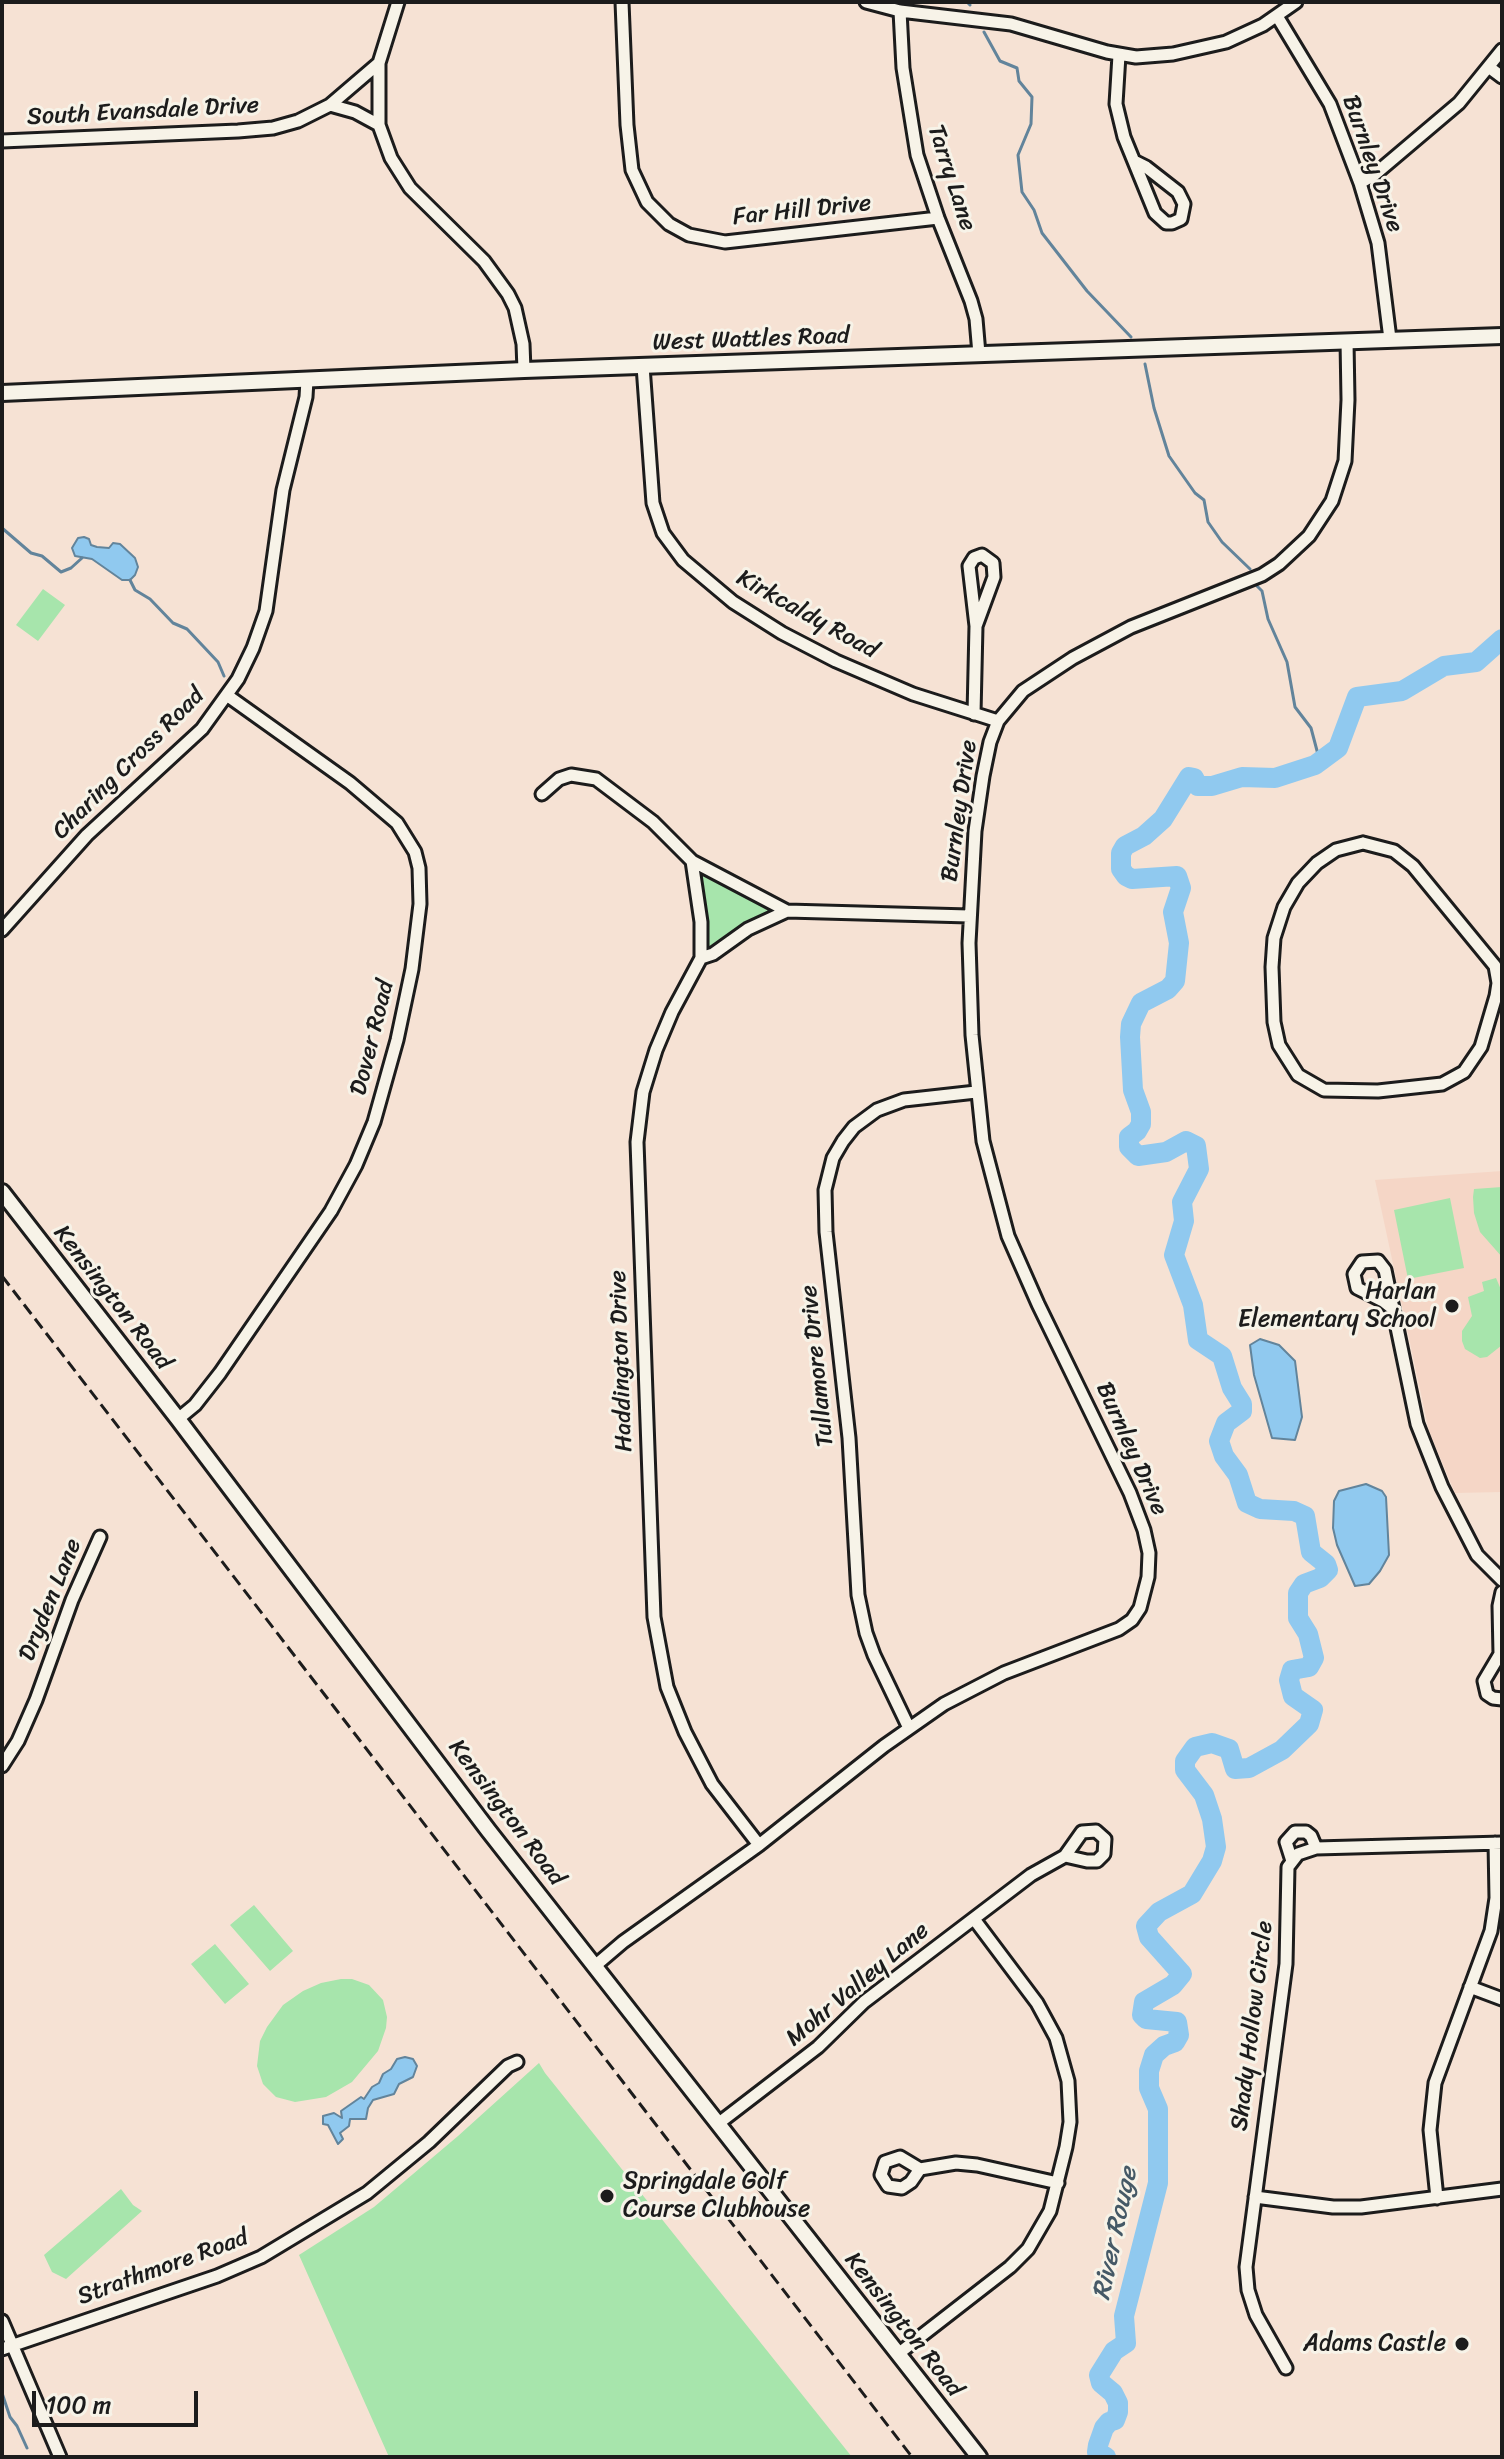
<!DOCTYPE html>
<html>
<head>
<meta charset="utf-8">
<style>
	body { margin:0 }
	#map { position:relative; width:1504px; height:2459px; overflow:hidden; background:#f6e2d4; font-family:Sriracha,sans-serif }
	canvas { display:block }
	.frame { position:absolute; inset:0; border:4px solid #1c1c1c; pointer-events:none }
	.scale { position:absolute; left:32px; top:2391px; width:166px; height:36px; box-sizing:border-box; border:4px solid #1c1c1c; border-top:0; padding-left:10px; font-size:24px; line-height:28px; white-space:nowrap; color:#1c1c1c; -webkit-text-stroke:6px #f7f3e8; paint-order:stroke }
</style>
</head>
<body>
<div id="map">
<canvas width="1504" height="2459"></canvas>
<div class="frame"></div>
<div class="scale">100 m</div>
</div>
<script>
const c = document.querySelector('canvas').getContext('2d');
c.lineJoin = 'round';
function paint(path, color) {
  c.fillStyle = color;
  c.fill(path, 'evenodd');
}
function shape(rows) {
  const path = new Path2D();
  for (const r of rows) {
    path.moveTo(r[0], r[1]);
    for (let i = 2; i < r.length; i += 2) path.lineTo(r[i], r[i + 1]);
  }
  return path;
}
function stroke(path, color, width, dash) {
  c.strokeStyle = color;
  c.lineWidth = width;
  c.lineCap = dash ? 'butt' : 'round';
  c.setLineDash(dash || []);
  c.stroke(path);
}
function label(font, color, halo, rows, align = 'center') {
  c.font = font + ' Sriracha,sans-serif';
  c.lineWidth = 6;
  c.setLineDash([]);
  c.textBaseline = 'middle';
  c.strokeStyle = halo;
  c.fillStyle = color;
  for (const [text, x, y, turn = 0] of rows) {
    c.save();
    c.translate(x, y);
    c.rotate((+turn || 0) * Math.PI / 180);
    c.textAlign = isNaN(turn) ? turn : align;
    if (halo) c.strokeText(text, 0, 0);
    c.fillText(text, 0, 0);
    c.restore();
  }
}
paint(shape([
	[1502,1171,1502,1492,1455,1493,1429,1431,1375,1180]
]), '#f5d6c6');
paint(shape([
	[43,589,65,605,38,641,16,625],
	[702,873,708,873,735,890,771,907,771,910,708,948,705,902,700,877],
	[1502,1187,1502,1257,1480,1232,1474,1213,1473,1197,1474,1189],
	[1450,1198,1464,1268,1408,1279,1394,1210],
	[1496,1278,1502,1292,1502,1345,1487,1357,1480,1358,1465,1349,1462,1341,1462,1331,1472,1316,1468,1297,1484,1291,1482,1282],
	[254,1905,293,1951,270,1971,230,1925],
	[215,1944,249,1984,225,2004,191,1964],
	[341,1979,352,1979,369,1985,383,2000,387,2017,386,2028,378,2051,352,2082,326,2097,295,2102,276,2097,263,2084,257,2066,260,2041,267,2027,283,2005,303,1991,321,1983],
	[539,2063,545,2073,852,2457,389,2457,299,2255,374,2207,458,2136],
	[121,2189,133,2205,142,2211,66,2279,52,2272,44,2255]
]), '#a7e5ac');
const water = shape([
	[84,537,89,539,91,545,97,547,109,548,113,543,120,544,135,558,138,567,135,575,130,580,122,580,92,559,75,556,72,548,78,538,84,537],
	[1260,1339,1279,1345,1295,1361,1302,1417,1295,1440,1272,1438,1254,1375,1250,1345,1260,1339],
	[1366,1484,1382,1491,1386,1497,1389,1555,1380,1571,1369,1584,1355,1586,1337,1545,1333,1528,1334,1501,1339,1491,1366,1484],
	[405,2057,413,2059,417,2066,413,2077,399,2084,394,2094,373,2100,368,2108,366,2119,350,2119,349,2126,340,2133,343,2139,338,2144,328,2125,323,2124,323,2116,334,2113,342,2118,341,2111,361,2097,364,2099,372,2087,379,2083,383,2074,391,2069,397,2059,405,2057]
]);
paint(water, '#90c9ef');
stroke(water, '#62849b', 2);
stroke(shape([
	[967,2,970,5],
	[984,32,1000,61,1017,68,1019,81,1032,97,1031,124,1018,155,1022,192,1034,210,1042,233,1087,291,1131,337],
	[1145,364,1154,408,1169,456,1195,493,1204,500,1208,522,1222,542,1250,569],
	[2,528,31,553,42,556,61,572,71,568,82,558],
	[130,580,135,590,150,599,173,623,187,629,218,662,224,676],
	[1257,586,1262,591,1268,619,1287,662,1295,707,1311,728,1320,762],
	[2,2393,10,2417,17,2426,27,2448]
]), '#62849b', 3);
stroke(shape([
	[1106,2457,1097,2452,1098,2445,1104,2428,1109,2422,1115,2420,1118,2412,1118,2403,1113,2393,1101,2383,1099,2375,1114,2351,1126,2343,1124,2316,1158,2183,1158,2109,1149,2088,1149,2071,1154,2055,1164,2046,1175,2042,1179,2035,1177,2022,1146,2019,1142,2015,1144,2002,1173,1985,1182,1974,1149,1937,1146,1926,1159,1912,1192,1894,1212,1861,1216,1847,1212,1819,1204,1795,1185,1770,1185,1761,1195,1747,1212,1743,1229,1749,1235,1769,1249,1768,1282,1750,1309,1724,1313,1710,1293,1696,1289,1680,1292,1670,1309,1667,1314,1658,1308,1634,1298,1618,1298,1593,1304,1584,1320,1578,1328,1570,1326,1564,1311,1552,1305,1516,1294,1511,1260,1509,1247,1503,1238,1475,1224,1456,1219,1441,1226,1423,1242,1411,1242,1404,1232,1388,1222,1356,1198,1340,1193,1305,1174,1255,1184,1221,1182,1202,1199,1169,1196,1146,1186,1141,1166,1152,1138,1156,1129,1147,1129,1137,1137,1131,1141,1124,1141,1112,1133,1090,1130,1037,1131,1024,1141,1003,1168,989,1175,981,1179,943,1173,912,1181,888,1177,876,1132,879,1126,876,1121,869,1121,853,1125,846,1144,836,1163,819,1189,777,1194,778,1198,786,1212,786,1242,777,1275,778,1315,765,1338,748,1357,697,1402,691,1444,666,1476,662,1502,639]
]), '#90c9ef', 20);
const minor = shape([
	[398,2,379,63,379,125,391,158,410,188,484,261,508,294,515,308,523,344,524,370],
	[622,2,627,125,632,170,647,202,669,224,689,235,725,242,938,218],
	[866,2,900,11,1011,24,1107,52,1136,57,1173,54,1226,42,1263,25,1296,2],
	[900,11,903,68,917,155,938,218,971,301,976,319,979,354],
	[1277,16,1330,104,1360,183,1378,243,1390,339],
	[1119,55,1116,104,1124,137,1155,213,1166,223,1172,223,1181,219,1184,204,1178,192,1146,167,1134,161],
	[1490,68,1502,77],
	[330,105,355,112,379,125],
	[2,141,238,131,273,128,298,121,330,105,379,63],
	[1360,183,1374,175,1459,103,1502,50],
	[643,366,653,503,663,533,683,560,733,602,782,633,836,661,913,694,998,721],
	[974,714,976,626,969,566,974,558,982,555,993,563,994,577,976,626],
	[542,794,559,779,571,775,596,779,653,822,692,861,787,911],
	[1363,843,1394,851,1413,866,1495,966,1498,983,1496,996,1481,1047,1464,1072,1442,1084,1378,1091,1324,1090,1298,1075,1279,1045,1274,1022,1272,967,1274,938,1284,907,1298,883,1317,863,1336,850,1363,843],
	[692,861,701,922,701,958,672,1012,656,1050,643,1092,637,1142,654,1617,667,1687,685,1732,712,1784,759,1845],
	[2,930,87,835,202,729,238,679,253,648,266,611,283,490,306,397,307,380],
	[701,958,713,954,748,929,787,911,969,916],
	[1393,1309,1383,1301,1357,1288,1354,1274,1362,1262,1378,1261,1385,1270,1417,1424,1442,1487,1477,1555,1502,1580],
	[178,1419,195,1405,220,1373,331,1211,356,1165,374,1122,397,1040,412,969,420,904,419,868,415,852,397,823,350,783,228,696],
	[1502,1592,1499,1606,1500,1654,1484,1681,1487,1694,1493,1698,1502,1699],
	[909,1728,874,1655,866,1633,858,1595,849,1438,826,1232,825,1190,833,1158,843,1141,854,1127,877,1110,904,1100,976,1092],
	[2,1766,18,1741,36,1700,72,1600,100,1537],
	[1292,1861,1286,1842,1295,1832,1306,1832,1311,1836,1316,1848],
	[596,1965,623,1942,759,1845,884,1746,944,1704,1004,1673,1119,1629,1132,1620,1140,1608,1148,1577,1149,1553,1144,1530,1130,1493,1038,1304,1008,1236,983,1141,972,1035,969,943,975,831,983,776,990,742,998,721,1023,691,1073,658,1131,627,1262,575,1279,564,1309,536,1332,501,1345,461,1348,400,1347,341],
	[1470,1987,1502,1999],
	[719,2123,818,2047,864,2002,1031,1875,1065,1856,1087,1861,1097,1861,1104,1854,1105,1839,1096,1831,1082,1832,1065,1856],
	[920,2169,911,2182,902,2188,888,2186,881,2175,885,2162,900,2157,920,2169,956,2163,977,2165,1058,2183],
	[1255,2197,1333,2207,1361,2207,1502,2189],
	[1437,2198,1430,2130,1435,2083,1491,1931,1496,1898,1495,1843],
	[2,2321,60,2457],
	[2,2349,217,2276,261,2257,367,2193,429,2142,508,2066,517,2062],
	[898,2354,1010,2267,1028,2249,1050,2211,1066,2147,1070,2122,1068,2081,1056,2038,1037,2003,974,1919],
	[1286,2368,1256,2315,1248,2290,1246,2267,1286,1964,1288,1867,1298,1854,1316,1848,1502,1843]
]);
const tertiary = shape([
	[2,393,524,370,1502,336],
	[2,1192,178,1419,488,1830,979,2457]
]);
stroke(minor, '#1c1c1c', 17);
stroke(tertiary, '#1c1c1c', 20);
stroke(minor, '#f7f3e8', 11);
stroke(tertiary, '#f7f3e8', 14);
stroke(shape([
	[2,1276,912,2457]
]), '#1c1c1c', 3, [12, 6]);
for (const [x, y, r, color] of [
	[1452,1306,8,"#1c1c1c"],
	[607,2196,8,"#1c1c1c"],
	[1462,2344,8,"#1c1c1c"]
]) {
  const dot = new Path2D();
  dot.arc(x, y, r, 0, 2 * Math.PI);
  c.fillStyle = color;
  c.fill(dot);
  stroke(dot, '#f7f3e8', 3);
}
label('24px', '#1c1c1c', '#f7f3e8', [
	["South Evansdale Drive",143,112,-3],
	["Burnley Drive",1372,164,71],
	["Tarry Lane",951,178,72],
	["Far Hill Drive",802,211,-6],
	["West Wattles Road",751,340,-2],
	["Kirkcaldy Road",807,615,29],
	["Charing Cross Road",129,764,-45],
	["Burnley Drive",960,811,-82],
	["Dover Road",373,1038,-76],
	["Kensington Road",112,1298,52],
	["Haddington Drive",622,1361,-92],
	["Tullamore Drive",818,1366,-96],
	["Burnley Drive",1131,1449,66],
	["Dryden Lane",51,1600,-68],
	["Kensington Road",506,1813,53],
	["Mohr Valley Lane",858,1985,-40],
	["Shady Hollow Circle",1253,2026,-83],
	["Strathmore Road",163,2268,-20],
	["Kensington Road",903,2325,52]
]);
label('24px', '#1c1c1c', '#f7f3e8', [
	["Harlan",1436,1292],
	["Elementary School",1436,1320],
	["Springdale Golf",623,2182,"left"],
	["Course Clubhouse",623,2210,"left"],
	["Adams Castle",1446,2344]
], 'right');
label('italic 26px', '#455966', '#f7f3e8', [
	["River Rouge",1116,2234,-78]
]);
</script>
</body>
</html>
